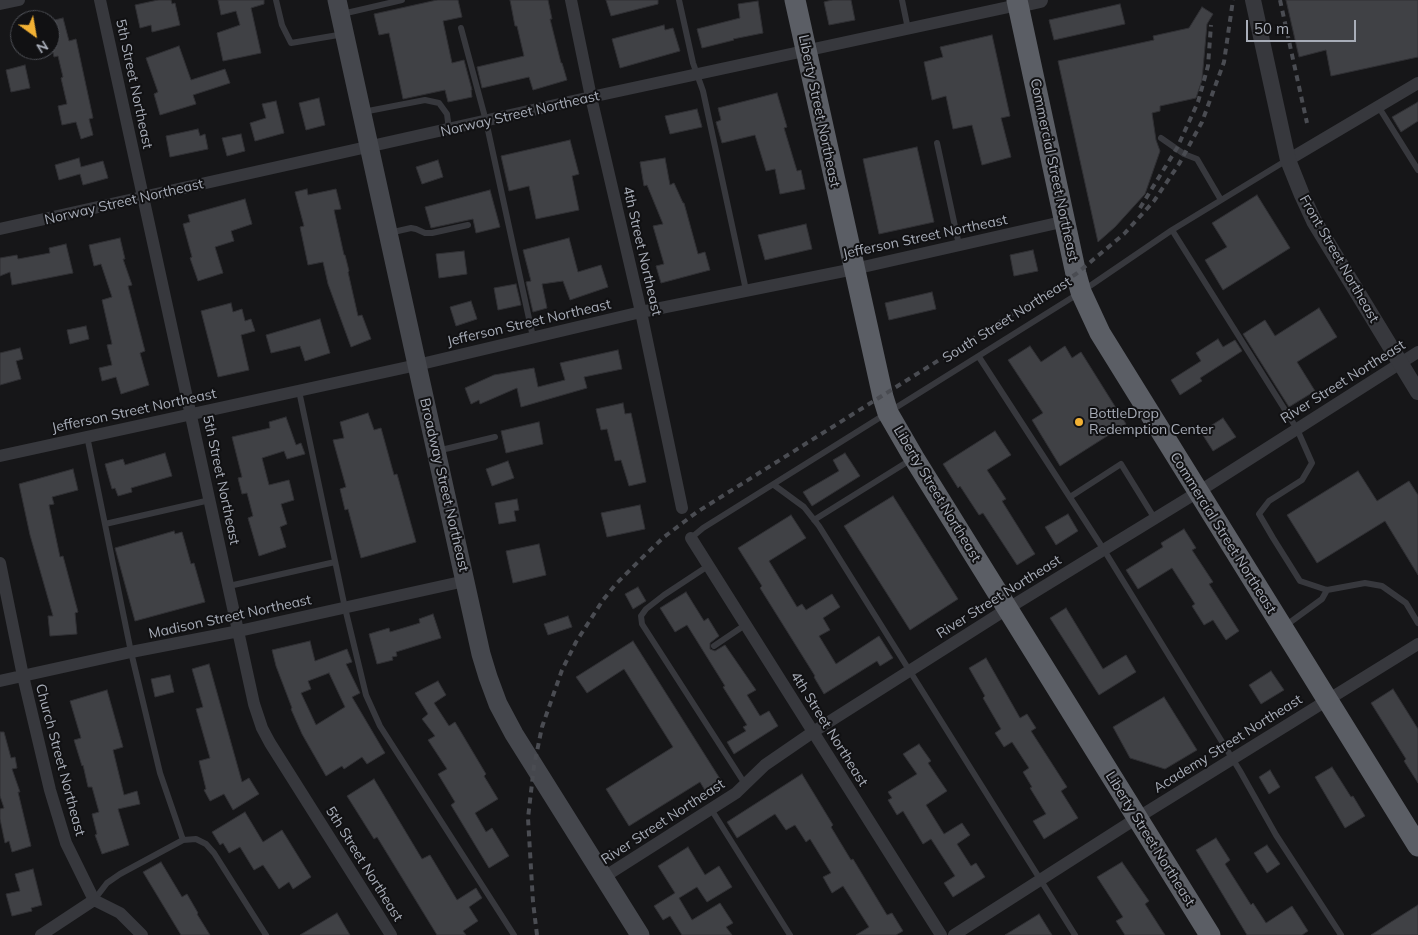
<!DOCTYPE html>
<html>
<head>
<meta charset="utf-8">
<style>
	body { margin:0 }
	#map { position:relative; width:1418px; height:935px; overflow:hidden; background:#161618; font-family:Mulish,sans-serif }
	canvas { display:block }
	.north { position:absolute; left:10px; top:10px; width:50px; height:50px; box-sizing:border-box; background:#111113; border:1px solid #4d4f55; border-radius:50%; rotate:148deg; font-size:14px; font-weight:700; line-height:20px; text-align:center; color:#a8adb8 }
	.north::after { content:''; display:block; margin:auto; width:18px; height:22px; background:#f2b134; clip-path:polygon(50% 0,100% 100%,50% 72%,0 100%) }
	.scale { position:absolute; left:1246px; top:20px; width:110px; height:22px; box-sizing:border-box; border:2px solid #a8adb8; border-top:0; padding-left:6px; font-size:15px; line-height:18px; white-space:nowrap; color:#a8adb8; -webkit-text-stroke:4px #111113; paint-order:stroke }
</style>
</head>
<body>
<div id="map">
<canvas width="1418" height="935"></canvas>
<div class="north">N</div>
<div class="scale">50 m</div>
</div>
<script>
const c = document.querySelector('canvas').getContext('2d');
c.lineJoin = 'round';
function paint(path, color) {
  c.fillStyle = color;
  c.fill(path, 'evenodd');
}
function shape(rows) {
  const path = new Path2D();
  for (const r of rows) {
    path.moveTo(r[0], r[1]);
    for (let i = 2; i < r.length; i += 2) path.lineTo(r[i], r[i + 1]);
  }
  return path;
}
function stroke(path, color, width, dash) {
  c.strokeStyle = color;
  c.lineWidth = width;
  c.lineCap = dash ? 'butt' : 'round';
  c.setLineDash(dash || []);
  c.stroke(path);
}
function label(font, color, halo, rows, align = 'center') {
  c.font = font + ' Mulish,sans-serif';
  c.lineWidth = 4;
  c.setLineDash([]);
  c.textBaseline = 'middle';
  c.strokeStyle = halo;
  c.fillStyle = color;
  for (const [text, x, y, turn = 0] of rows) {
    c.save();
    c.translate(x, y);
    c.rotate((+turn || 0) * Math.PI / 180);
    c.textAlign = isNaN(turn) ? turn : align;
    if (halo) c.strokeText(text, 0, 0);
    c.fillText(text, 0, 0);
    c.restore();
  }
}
const building = shape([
	[158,0,171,0,172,4,175,3,180,25,152,32,151,25,140,28,135,5,158,0],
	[218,0,264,0,264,4,251,8,261,53,223,61,217,33,240,25,236,11,221,15,218,0],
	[437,0,458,0,462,17,443,21,452,63,464,60,472,90,471,90,472,97,448,102,445,90,403,99,389,33,379,35,374,14,437,0],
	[510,0,548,0,552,19,550,19,561,63,562,63,567,80,533,90,529,77,482,88,477,67,524,56,517,26,515,26,510,0],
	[606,0,658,0,658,4,611,16,606,0],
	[832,0,851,0,855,20,829,25,824,2,832,0],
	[1286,0,1418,0,1418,57,1331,76,1326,50,1299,57,1286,0],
	[758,1,763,33,733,39,734,40,702,48,697,29,740,18,738,4,758,1],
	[1120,4,1125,24,1054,40,1049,20,1120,4],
	[1202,7,1213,14,1207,24,1202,80,1196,98,1160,106,1160,111,1152,113,1156,140,1160,151,1145,194,1115,227,1098,242,1058,61,1154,40,1153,36,1189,28,1202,7],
	[63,18,69,41,76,39,93,118,89,119,93,135,81,139,76,122,62,125,58,106,67,104,61,78,63,77,58,56,54,57,52,48,50,48,50,21,63,18],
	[664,25,665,30,673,28,680,51,620,68,612,39,664,25],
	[992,35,1010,116,1001,118,1011,157,982,165,972,125,953,129,946,96,932,100,924,62,943,57,940,47,992,35],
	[179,46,191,80,225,69,230,83,193,95,196,104,160,115,154,94,158,92,146,58,179,46],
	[25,65,30,88,11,92,6,70,25,65],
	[777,93,787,127,784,128,797,171,801,170,805,189,780,194,775,169,766,171,755,135,722,143,716,122,721,120,718,108,777,93],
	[319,98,325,125,306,130,299,103,319,98],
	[276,101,284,133,255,141,250,123,266,118,262,104,276,101],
	[1418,102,1418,121,1401,132,1392,117,1418,102],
	[697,109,702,127,670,134,665,116,697,109],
	[198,129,200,136,205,134,208,149,170,157,166,136,198,129],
	[241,134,245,151,227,156,222,138,241,134],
	[570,140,579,174,572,176,579,210,536,219,529,186,509,191,501,156,570,140],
	[917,147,934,222,879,234,863,159,917,147],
	[79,158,81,167,103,161,108,178,83,185,80,174,59,180,55,165,79,158],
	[665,158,670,185,674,183,683,203,684,203,698,254,705,252,710,270,661,283,656,266,664,264,653,226,663,224,647,185,644,186,640,162,665,158],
	[438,160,443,177,422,184,416,167,438,160],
	[307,189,308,195,336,189,341,209,334,210,344,255,345,255,349,271,348,272,358,316,362,315,371,339,351,347,328,284,323,262,308,265,300,227,304,226,295,192,307,189],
	[490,190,500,227,476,233,473,219,431,228,425,207,490,190],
	[1257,195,1290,248,1223,290,1205,260,1227,247,1212,223,1257,195],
	[245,199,252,224,231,231,234,241,215,247,223,273,198,281,190,258,192,257,183,224,190,222,188,215,245,199],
	[806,224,812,249,765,260,758,235,806,224],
	[120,238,125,259,123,259,132,285,128,286,145,351,140,353,149,385,121,394,116,377,102,381,99,368,112,365,107,345,112,344,102,300,112,297,101,264,94,266,89,245,120,238],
	[569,238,578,272,601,265,608,287,570,300,563,281,542,284,547,308,533,312,526,282,531,281,523,250,569,238],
	[66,244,73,273,12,285,10,272,0,276,0,258,17,255,18,259,50,253,49,248,66,244],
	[1033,250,1038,271,1014,276,1010,255,1033,250],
	[464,251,467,274,439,278,436,254,464,251],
	[516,284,521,305,498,310,494,288,516,284],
	[932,292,936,309,889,320,885,303,932,292],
	[471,301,477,319,456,326,450,307,471,301],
	[231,303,233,312,242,309,245,321,251,319,255,331,241,335,249,370,218,377,201,311,231,303],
	[1319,308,1337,337,1297,362,1315,391,1289,407,1243,334,1265,320,1275,336,1319,308],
	[320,319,330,353,305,361,300,346,271,353,266,335,320,319],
	[86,326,89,339,70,344,67,330,86,326],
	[1218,339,1223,347,1235,340,1242,351,1200,378,1202,381,1180,395,1171,380,1201,361,1196,353,1218,339],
	[1030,346,1041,362,1065,346,1072,358,1081,352,1126,424,1060,466,1032,420,1043,413,1008,360,1030,346],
	[20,348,23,359,16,361,21,379,0,385,0,353,20,348],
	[618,350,622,369,584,377,587,388,521,407,517,388,480,404,479,400,471,404,465,388,494,375,534,368,538,387,565,380,560,363,618,350],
	[623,403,625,414,631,413,646,482,629,486,621,460,615,461,607,429,601,430,596,409,623,403],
	[368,413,374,430,381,428,394,475,397,474,416,542,361,558,348,509,345,510,340,489,346,487,333,440,344,438,340,422,368,413],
	[286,417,296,445,301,443,305,454,287,459,284,451,262,458,269,485,289,480,294,500,281,504,287,524,280,527,286,547,259,556,248,518,253,516,247,493,242,494,238,478,242,477,232,437,270,428,269,422,286,417],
	[1223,418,1236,437,1213,451,1201,432,1223,418],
	[539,422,543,444,506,453,501,431,539,422],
	[995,431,1011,455,987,470,1006,499,1002,501,1035,554,1017,565,983,513,979,515,960,486,958,488,943,464,995,431],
	[165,453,172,476,131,488,132,492,118,496,115,488,112,489,105,464,123,459,125,465,165,453],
	[845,453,860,476,812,506,803,492,839,471,833,460,845,453],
	[508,461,514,478,492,486,486,469,508,461],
	[73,469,78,490,52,497,54,504,49,505,60,557,63,556,78,612,75,613,77,634,50,636,48,616,53,616,30,535,19,484,73,469],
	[1358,471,1377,501,1409,481,1418,495,1418,575,1385,521,1317,563,1287,515,1358,471],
	[893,496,958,599,910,630,844,526,893,496],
	[517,499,519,510,514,511,516,521,499,524,495,503,517,499],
	[640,505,645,529,607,537,601,513,640,505],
	[1068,514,1078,531,1056,545,1045,527,1068,514],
	[791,515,806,538,769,561,797,607,802,604,806,610,832,594,840,607,823,618,830,630,819,636,836,664,879,636,893,658,880,666,877,661,824,694,814,677,815,676,760,588,762,586,738,548,791,515],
	[1184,529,1196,548,1192,550,1213,582,1209,584,1239,631,1226,640,1213,620,1204,625,1192,606,1195,604,1172,568,1138,589,1126,570,1163,547,1161,543,1184,529],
	[174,531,175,534,182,532,191,564,194,563,205,602,135,621,115,548,174,531],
	[539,544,546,575,513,583,506,551,539,544],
	[638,587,646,601,633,609,625,594,638,587],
	[686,592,704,621,708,618,719,636,710,643,710,649,715,651,725,645,756,690,747,695,760,716,769,711,778,726,734,754,727,742,746,731,743,727,747,725,723,687,725,686,687,625,675,632,660,608,686,592],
	[1066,608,1103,669,1126,655,1136,672,1099,695,1050,618,1066,608],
	[433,614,441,638,396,652,397,656,392,657,393,660,377,664,369,634,389,628,390,632,420,623,419,619,433,614],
	[568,616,572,627,548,635,544,624,568,616],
	[310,641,315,661,347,649,352,662,346,664,360,693,352,697,385,753,367,764,362,757,344,769,342,766,326,776,302,734,291,709,292,708,276,666,272,650,310,641],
	[329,673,345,707,316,725,301,693,311,689,308,681,329,673],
	[633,641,722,782,706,792,700,782,629,826,606,789,673,747,624,669,587,693,576,677,633,641],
	[986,658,1020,718,1027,714,1036,728,1031,731,1067,787,1061,791,1078,818,1044,839,1033,821,1046,814,1030,788,1032,787,1023,772,1029,768,1012,742,1004,747,995,733,1001,729,983,698,985,696,969,668,986,658],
	[209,664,242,782,249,778,259,794,233,810,224,794,210,801,204,790,206,789,199,761,210,758,196,709,203,707,192,669,209,664],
	[1271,671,1284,690,1261,704,1249,685,1271,671],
	[170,675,174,692,155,697,151,679,170,675],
	[438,681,446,695,434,703,449,726,455,722,486,774,484,776,498,799,475,813,486,832,492,828,509,856,489,868,451,805,455,802,438,774,447,769,428,740,435,736,422,719,428,714,415,693,438,681],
	[1393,689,1418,729,1418,783,1404,761,1406,759,1371,703,1393,689],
	[107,690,123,747,113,750,124,795,137,791,140,804,118,809,129,845,102,854,95,835,97,834,92,814,99,812,92,787,88,787,83,765,82,766,74,740,81,738,70,701,107,690],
	[1164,697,1197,750,1165,769,1130,758,1113,727,1164,697],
	[0,732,4,732,11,758,15,757,17,768,12,769,20,792,18,792,31,846,12,852,9,841,5,843,0,819,0,809,4,808,0,796,0,732],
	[919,744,931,761,928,763,947,791,926,805,944,834,962,823,970,835,957,844,971,866,976,863,985,877,953,897,944,883,955,876,931,839,923,844,903,811,897,815,888,800,892,798,888,792,917,774,903,754,919,744],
	[1332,767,1351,797,1353,796,1365,816,1345,828,1315,777,1332,767],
	[1270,770,1280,787,1269,794,1259,777,1270,770],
	[802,774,833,825,831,827,851,860,853,859,887,915,892,913,903,931,896,935,856,935,869,927,843,886,832,893,823,877,831,873,810,839,806,842,795,825,786,830,775,814,737,838,727,822,802,774],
	[374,779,422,859,430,855,457,900,476,888,482,898,469,907,478,921,463,931,466,935,437,935,377,837,374,839,347,796,374,779],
	[245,812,263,842,282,830,311,877,293,889,289,882,279,889,263,865,254,870,240,847,229,853,223,843,220,845,212,832,245,812],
	[1216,838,1230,860,1225,864,1251,905,1253,903,1266,923,1292,906,1308,931,1302,935,1247,935,1196,850,1216,838],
	[1267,845,1280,864,1267,873,1254,853,1267,845],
	[688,847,705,875,719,866,732,887,707,902,697,887,679,898,692,920,720,903,733,923,726,927,732,935,682,935,670,916,663,920,654,906,675,893,658,866,688,847],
	[161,862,182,897,187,894,198,913,197,914,210,935,181,935,143,872,161,862],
	[1122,862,1149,901,1145,904,1165,935,1125,935,1116,921,1123,917,1097,877,1122,862],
	[33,869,42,905,31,908,32,911,12,916,6,894,20,891,15,874,33,869],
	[1418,905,1418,935,1371,935,1391,922,1418,905],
	[337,913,350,935,300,935,337,913],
	[1039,914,1052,935,1005,935,1039,914]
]);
paint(building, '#404145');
stroke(building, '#303034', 1);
stroke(shape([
	[276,0,282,25,291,43,344,34],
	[679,0,693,63,703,91,746,290],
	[902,0,908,29],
	[342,14,402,0],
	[461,28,486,121,533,337],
	[1378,106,1418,170],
	[363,112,425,100,439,103,447,114,449,129],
	[1161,138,1184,154,1197,159,1221,200],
	[937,143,959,245],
	[1172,230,1297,429,1312,463,1302,480,1269,501,1259,514,1273,538,1300,581,1327,590,1365,583,1382,586,1406,603,1418,623],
	[389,233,411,228,416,229,425,233,432,233,468,225],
	[979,357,1104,550,1240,771,1276,835,1341,935],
	[299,391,345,608,366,695,380,726,514,935],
	[87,436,131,652,160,773,183,840],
	[437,451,495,437],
	[774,485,804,507,819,526,1075,935],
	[1070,497,1121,464,1155,519],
	[814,520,912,459],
	[105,524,210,500],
	[691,538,703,528,1081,292,1172,230,1287,160],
	[708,566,664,595,646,609,641,616,642,624,745,784],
	[229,586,335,562],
	[1285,626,1322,599,1327,590],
	[714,646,745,625],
	[711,809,790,935],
	[94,900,107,883,120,874,183,840,196,839,206,844,214,853,266,935]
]), '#37383d', 6);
stroke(shape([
	[100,0,254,704,262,728,270,743,391,935],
	[571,0,591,97,641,312,682,508],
	[0,4,19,0],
	[1288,160,1418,83],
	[0,229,591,97,1018,5],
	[0,456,417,365,641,312,854,269,1066,221],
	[691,538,941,935],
	[0,563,23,676,50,790,66,843,94,900,120,913,142,935],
	[0,681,131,652,239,631,465,581],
	[604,877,736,793,765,765,813,732,1007,609,1198,492,1418,352],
	[41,935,94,900],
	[954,935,1137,818,1418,644]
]), '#37383d', 12);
stroke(shape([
	[1253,0,1288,160,1302,195,1314,221,1418,392],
	[1018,5,1040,0]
]), '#37383d', 16);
stroke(shape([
	[337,0,421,383,481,654,488,677,498,704,514,734,640,935]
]), '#45474d', 19);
stroke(shape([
	[795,0,883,397,888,413,914,458,1210,935],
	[1017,0,1076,274,1081,292,1100,333,1418,846]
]), '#5b5e65', 21);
stroke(shape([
	[1280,0,1307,123],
	[1140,208,1177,148,1198,102,1208,66,1211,25],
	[537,935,533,902,528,818,534,766,542,727,562,670,576,642,603,600,616,584,644,556,664,537,697,512,1076,274,1124,234,1154,201,1179,164,1202,122,1224,62,1233,0]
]), '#4a4c52', 4, [6, 5]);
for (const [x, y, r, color] of [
	[1079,422,5,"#f2b134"]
]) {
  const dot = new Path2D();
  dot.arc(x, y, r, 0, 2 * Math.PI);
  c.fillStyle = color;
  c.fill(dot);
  stroke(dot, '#111113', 2);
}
label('14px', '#a8adb8', '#111113', [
	["5th Street Northeast",134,84,78],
	["Liberty Street Northeast",819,111,78],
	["Norway Street Northeast",520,114,-13],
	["Commercial Street Northeast",1054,170,78],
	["Norway Street Northeast",124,202,-13],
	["Jefferson Street Northeast",925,237,-12],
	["4th Street Northeast",642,251,77],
	["Front Street Northeast",1339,259,60],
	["South Street Northeast",1007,320,-32],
	["Jefferson Street Northeast",529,323,-13],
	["River Street Northeast",1343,382,-32],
	["Jefferson Street Northeast",134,411,-12],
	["5th Street Northeast",221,480,78],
	["Broadway Street Northeast",444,485,77],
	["Liberty Street Northeast",937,494,59],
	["Commercial Street Northeast",1223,533,58],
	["River Street Northeast",999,597,-32],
	["Madison Street Northeast",230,617,-12],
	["4th Street Northeast",829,729,58],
	["Academy Street Northeast",1228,744,-32],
	["Church Street Northeast",60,760,75],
	["River Street Northeast",663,822,-33],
	["Liberty Street Northeast",1150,839,58],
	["5th Street Northeast",364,864,58]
]);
label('14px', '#a8adb8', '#111113', [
	["BottleDrop",1089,414],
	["Redemption Center",1089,430]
], 'left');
</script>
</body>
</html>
